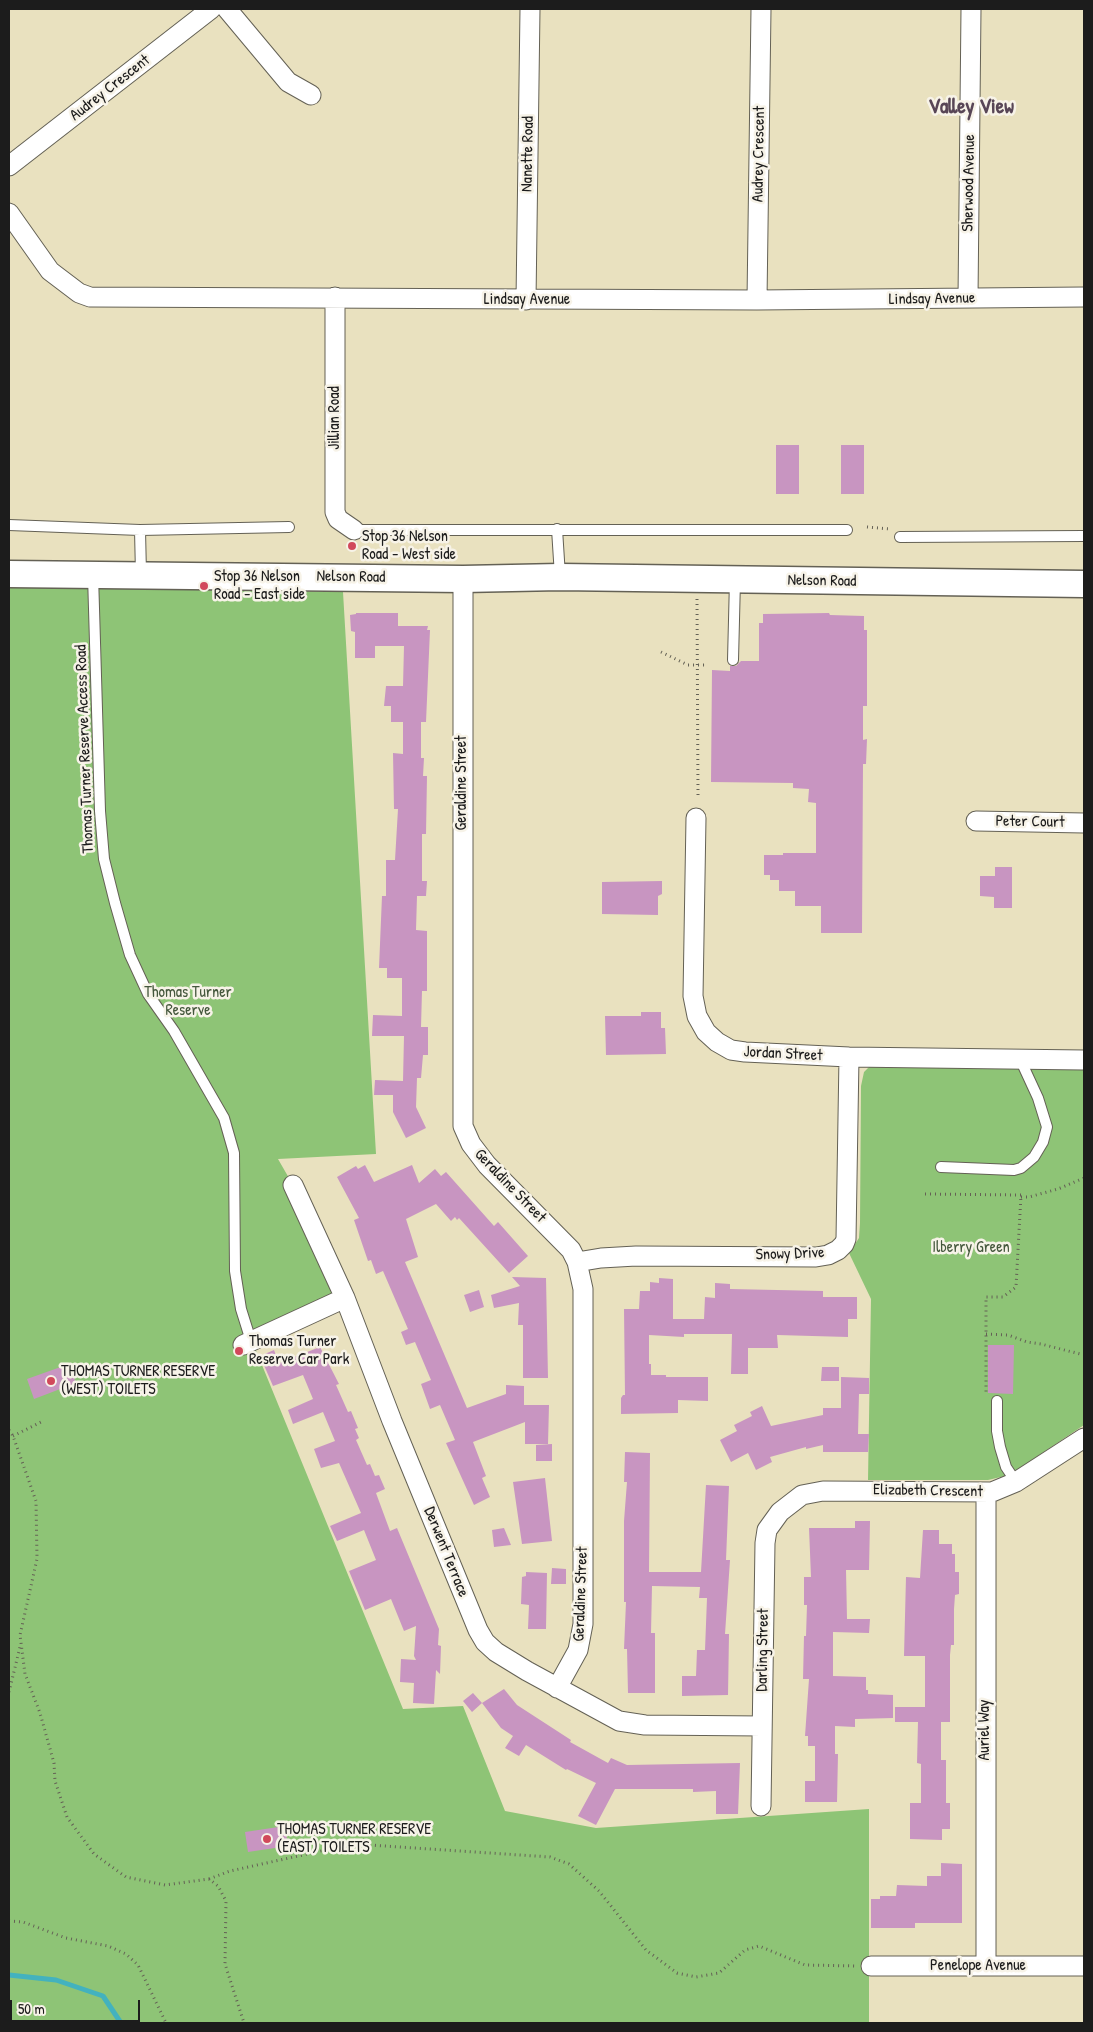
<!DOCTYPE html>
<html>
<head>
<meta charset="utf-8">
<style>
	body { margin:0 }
	#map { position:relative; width:1093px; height:2032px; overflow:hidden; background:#e9e1bf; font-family:"Patrick Hand",sans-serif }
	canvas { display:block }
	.frame { position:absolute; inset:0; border:10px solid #1c1c1c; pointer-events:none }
	.scale { position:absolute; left:10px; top:2000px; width:130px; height:22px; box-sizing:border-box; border:2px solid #1c1c1c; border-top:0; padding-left:6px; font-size:15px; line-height:18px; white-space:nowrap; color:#1c1c1c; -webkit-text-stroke:4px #f7f3e8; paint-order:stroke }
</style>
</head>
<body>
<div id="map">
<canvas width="1093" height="2032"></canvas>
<div class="frame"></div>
<div class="scale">50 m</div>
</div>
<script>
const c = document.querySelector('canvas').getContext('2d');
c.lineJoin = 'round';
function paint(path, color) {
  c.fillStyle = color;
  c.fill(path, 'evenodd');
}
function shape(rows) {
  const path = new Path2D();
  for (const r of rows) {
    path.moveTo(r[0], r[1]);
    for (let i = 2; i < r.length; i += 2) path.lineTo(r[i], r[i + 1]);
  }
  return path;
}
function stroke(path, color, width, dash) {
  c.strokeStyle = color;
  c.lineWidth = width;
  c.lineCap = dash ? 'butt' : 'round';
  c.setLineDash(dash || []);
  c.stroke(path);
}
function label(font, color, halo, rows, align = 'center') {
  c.font = font + ' "Patrick Hand",sans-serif';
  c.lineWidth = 5;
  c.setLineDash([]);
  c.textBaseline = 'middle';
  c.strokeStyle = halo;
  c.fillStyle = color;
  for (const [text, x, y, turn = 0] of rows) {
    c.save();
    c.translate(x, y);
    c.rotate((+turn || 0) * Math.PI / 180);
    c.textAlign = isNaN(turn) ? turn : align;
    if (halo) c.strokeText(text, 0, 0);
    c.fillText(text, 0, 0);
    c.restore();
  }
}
paint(shape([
	[9,586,343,592,376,1154,278,1159,293,1185,345,1298,255,1348,403,1709,463,1706,505,1811,596,1828,869,1809,869,2023,9,2023],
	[1084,1063,1084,1425,1017,1470,1005,1476,988,1480,868,1480,871,1299,849,1253,859,1238,860,1223,861,1086,864,1072,871,1065]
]), '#8ec476');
stroke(shape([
	[9,1975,56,1980,103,1996,121,2023]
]), '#43b2be', 5);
paint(shape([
	[776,445,799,445,799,494,776,494],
	[841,445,864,445,864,494,841,494],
	[356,613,398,613,398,626,428,626,427,630,430,630,426,722,421,722,421,758,424,758,423,776,427,776,426,834,422,834,422,881,427,881,426,896,417,896,416,930,427,931,427,991,422,991,421,1027,428,1027,428,1055,423,1055,421,1078,417,1078,416,1107,426,1128,406,1138,393,1112,393,1095,374,1095,375,1080,403,1081,404,1036,372,1036,373,1015,402,1016,402,978,387,978,387,968,379,968,382,896,386,896,386,860,395,860,398,809,394,809,393,753,403,754,403,722,391,722,391,706,384,706,386,686,403,686,404,646,375,646,375,658,355,658,355,632,351,631,350,615,356,614],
	[829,613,830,615,864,616,864,630,867,630,867,706,863,706,863,740,867,739,866,764,863,764,862,933,821,933,821,906,795,906,795,891,779,891,779,880,770,880,770,875,764,875,764,855,783,855,783,853,816,853,816,803,808,802,809,789,793,788,793,783,711,782,712,670,730,671,730,666,736,666,741,661,759,661,759,623,763,623,763,614],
	[995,867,1012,867,1012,908,994,908,994,897,980,896,980,876,995,876],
	[662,881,662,894,658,896,658,915,602,914,602,882],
	[641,1012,661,1012,661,1028,665,1028,666,1054,606,1055,605,1016,641,1016],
	[365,1165,374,1182,412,1165,419,1183,435,1169,441,1176,446,1172,494,1226,498,1222,528,1256,509,1273,459,1218,457,1220,455,1217,451,1221,436,1204,406,1219,418,1257,405,1262,467,1408,506,1394,506,1385,524,1386,524,1405,549,1405,548,1444,525,1444,525,1422,473,1442,486,1476,482,1478,490,1497,474,1505,446,1443,455,1440,440,1405,430,1409,421,1384,431,1380,415,1342,406,1345,401,1332,408,1329,383,1271,376,1274,371,1260,368,1261,354,1220,359,1218,337,1177,356,1166,358,1169],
	[512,1277,546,1278,548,1378,523,1378,523,1325,518,1325,519,1303,494,1308,491,1295,520,1286],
	[659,1278,673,1279,673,1319,704,1319,705,1297,715,1298,715,1283,730,1284,730,1289,823,1291,823,1297,857,1297,857,1319,848,1319,848,1337,777,1335,778,1348,748,1348,748,1374,731,1374,732,1334,684,1334,684,1337,649,1335,649,1364,651,1364,651,1375,666,1375,666,1377,708,1377,708,1401,678,1400,678,1413,621,1414,621,1398,623,1395,625,1395,624,1309,639,1309,640,1291,650,1291,650,1282,659,1283],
	[479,1290,484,1307,470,1312,464,1295],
	[988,1345,1014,1345,1013,1394,988,1393],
	[320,1347,339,1384,336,1385,348,1412,351,1411,358,1428,355,1429,359,1438,356,1440,367,1465,370,1464,375,1476,379,1475,385,1489,376,1493,390,1531,397,1528,439,1629,438,1645,441,1646,440,1674,436,1670,434,1704,413,1703,414,1683,400,1682,401,1659,416,1660,414,1656,416,1626,404,1631,391,1599,365,1610,349,1571,376,1560,364,1530,337,1541,330,1526,361,1513,339,1463,321,1468,314,1449,335,1441,323,1412,293,1424,288,1410,313,1399,303,1375,273,1386,260,1356,274,1350,279,1363],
	[69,1364,76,1383,34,1399,27,1379],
	[822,1367,839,1367,839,1381,821,1381],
	[841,1377,869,1378,869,1394,859,1394,858,1434,869,1434,868,1452,823,1452,823,1445,806,1449,806,1447,770,1457,772,1462,756,1470,748,1453,731,1462,720,1440,737,1431,734,1425,752,1416,750,1412,762,1406,771,1426,823,1415,823,1408,841,1408],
	[552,1444,552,1461,536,1461,536,1445],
	[625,1452,650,1453,649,1572,701,1572,706,1485,729,1486,726,1560,730,1560,725,1634,729,1634,728,1695,682,1696,682,1676,696,1676,697,1650,705,1650,707,1598,699,1598,700,1587,652,1586,651,1633,655,1633,655,1693,628,1693,627,1649,624,1649,626,1602,624,1602,624,1521,627,1482,624,1482],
	[545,1478,552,1541,522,1544,513,1482],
	[855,1521,870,1521,869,1570,846,1570,847,1619,870,1619,869,1633,833,1632,833,1676,866,1677,866,1690,868,1690,868,1694,893,1695,893,1718,855,1719,855,1727,835,1726,835,1754,838,1754,837,1802,805,1802,805,1781,815,1781,815,1746,808,1746,808,1736,805,1736,809,1679,803,1679,804,1636,806,1636,807,1605,804,1605,804,1577,811,1577,809,1528,855,1528],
	[504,1528,511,1545,494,1547,492,1530],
	[923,1530,939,1530,939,1544,952,1544,952,1554,955,1554,955,1572,959,1572,959,1594,955,1595,954,1609,954,1645,951,1645,950,1655,950,1722,941,1722,941,1760,946,1760,946,1803,950,1803,950,1829,942,1829,942,1840,910,1839,910,1803,921,1803,921,1764,917,1763,918,1722,895,1722,895,1707,925,1707,925,1656,904,1656,906,1577,920,1578],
	[552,1568,566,1569,566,1584,551,1584],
	[526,1572,547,1573,546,1629,528,1629,529,1605,521,1604,522,1577,526,1576],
	[504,1689,517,1705,571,1740,570,1742,608,1763,611,1758,627,1765,740,1763,738,1814,716,1814,716,1791,693,1792,693,1789,615,1789,596,1825,578,1816,596,1783,567,1769,566,1770,526,1745,519,1756,505,1748,513,1736,501,1728,482,1703],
	[473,1693,482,1703,472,1712,463,1701],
	[285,1826,288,1846,248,1852,245,1832],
	[941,1863,962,1864,962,1923,915,1923,915,1928,871,1928,871,1899,880,1899,880,1896,896,1896,897,1885,927,1886,927,1876,941,1876]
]), '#c895c1');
const service = shape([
	[9,525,140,530,289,527],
	[557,529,560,576],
	[140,530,141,574],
	[354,530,847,530],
	[900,537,1084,536],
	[93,575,100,811,104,859,115,903,130,955,148,994,174,1031,224,1118,234,1153,235,1271,241,1309,251,1341],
	[733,660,735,580],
	[941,1167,1014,1170,1021,1168,1034,1157,1043,1142,1047,1127,1038,1098,1020,1059],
	[997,1401,997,1431,1000,1447,1006,1467,1016,1482]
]);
const minor = shape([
	[227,9,288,82,311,95],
	[9,166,211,9],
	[9,213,50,271,79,293,90,297,757,300,1084,297],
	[335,297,335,512,338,519,354,530],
	[968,298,971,9],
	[526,300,530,9],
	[757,300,761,9],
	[463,579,463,1126,471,1144,487,1165,571,1250,577,1262,583,1289,583,1624,578,1650,557,1688],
	[696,818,693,996,697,1016,706,1032,717,1042,731,1050,745,1052,849,1057,1084,1060],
	[976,821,1084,823],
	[293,1185,345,1298,392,1421,478,1630,485,1642,496,1652,527,1671,619,1721,645,1725,762,1726],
	[577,1262,601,1258,636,1256,816,1257,828,1255,838,1250,844,1244,846,1239,849,1057],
	[243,1345,345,1298],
	[761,1806,765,1543,767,1530,780,1512,802,1495,823,1491,992,1492,1016,1482,1084,1438],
	[871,1966,1084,1966],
	[986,1966,986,1494]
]);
const secondary = shape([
	[9,574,463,579,560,577,1084,584]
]);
stroke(service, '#646155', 12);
stroke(minor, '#646155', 21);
stroke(secondary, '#646155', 29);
stroke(shape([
	[867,527,890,529],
	[697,599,698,795],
	[661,652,688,665,706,665],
	[925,1194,1021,1195,1016,1287,1003,1297,986,1297,986,1395],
	[1021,1197,1029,1197,1058,1189,1084,1178],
	[986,1334,1008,1335,1027,1342,1041,1344,1084,1355],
	[9,1430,13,1436,36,1501,37,1559,20,1635,25,1674,40,1713,54,1763,55,1781,67,1817,94,1854,126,1877,165,1885,209,1879,218,1886,226,1901,225,1964,244,2023],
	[13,1436,43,1421],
	[9,1692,20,1647],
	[209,1879,230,1871,330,1849,370,1845,550,1857,569,1864,599,1891,646,1950,677,1973,696,1977,719,1973,745,1950,759,1946,805,1965,856,1966],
	[9,1921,23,1922,66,1938,108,1946,126,1954,138,1965,166,2023]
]), '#646155', 3, [1, 4]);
stroke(service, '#fff', 10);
stroke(minor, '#fff', 19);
stroke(secondary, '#fff', 26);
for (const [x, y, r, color] of [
	[352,546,5,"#d1495b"],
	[204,586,5,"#d1495b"],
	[239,1351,5,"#d1495b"],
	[51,1381,5,"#d1495b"],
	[267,1839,5,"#d1495b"]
]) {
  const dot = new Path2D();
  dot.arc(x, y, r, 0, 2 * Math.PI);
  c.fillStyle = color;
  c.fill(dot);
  stroke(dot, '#f7f3e8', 2);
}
label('16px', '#1c1c1c', '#f7f3e8', [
	["Audrey Crescent",110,88,-38],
	["Nanette Road",528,154,-89],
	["Audrey Crescent",759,154,-89],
	["Sherwood Avenue",969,183,-89],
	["Lindsay Avenue",932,299,-1],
	["Lindsay Avenue",527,300],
	["Jillian Road",335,418,-90],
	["Nelson Road",351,577,1],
	["Nelson Road",822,581,1],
	["Thomas Turner Reserve Access Road",85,749,-92],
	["Geraldine Street",462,783,-90],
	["Peter Court",1030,822,1],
	["Jordan Street",783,1054,3],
	["Geraldine Street",510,1186,46],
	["Snowy Drive",790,1254,-2],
	["Elizabeth Crescent",928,1491,1],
	["Derwent Terrace",446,1552,68],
	["Geraldine Street",581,1594,-88],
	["Darling Street",763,1650,-89],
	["Auriel Way",985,1730,-90],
	["Penelope Avenue",978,1966]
]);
label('16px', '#1c1c1c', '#f7f3e8', [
	["Stop 36 Nelson",362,537],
	["Road - West side",362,555],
	["Stop 36 Nelson",214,577],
	["Road - East side",214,595],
	["Thomas Turner",249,1342],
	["Reserve Car Park",249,1360],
	["THOMAS TURNER RESERVE",61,1372],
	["(WEST) TOILETS",61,1390],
	["THOMAS TURNER RESERVE",277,1830],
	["(EAST) TOILETS",277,1848]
], 'left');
label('16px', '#44573c', '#f7f3e8', [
	["Thomas Turner",188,993],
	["Reserve",188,1011],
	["Ilberry Green",971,1248]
]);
label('bold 21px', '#584656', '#f7f3e8', [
	["Valley View",971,107]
]);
</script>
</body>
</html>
